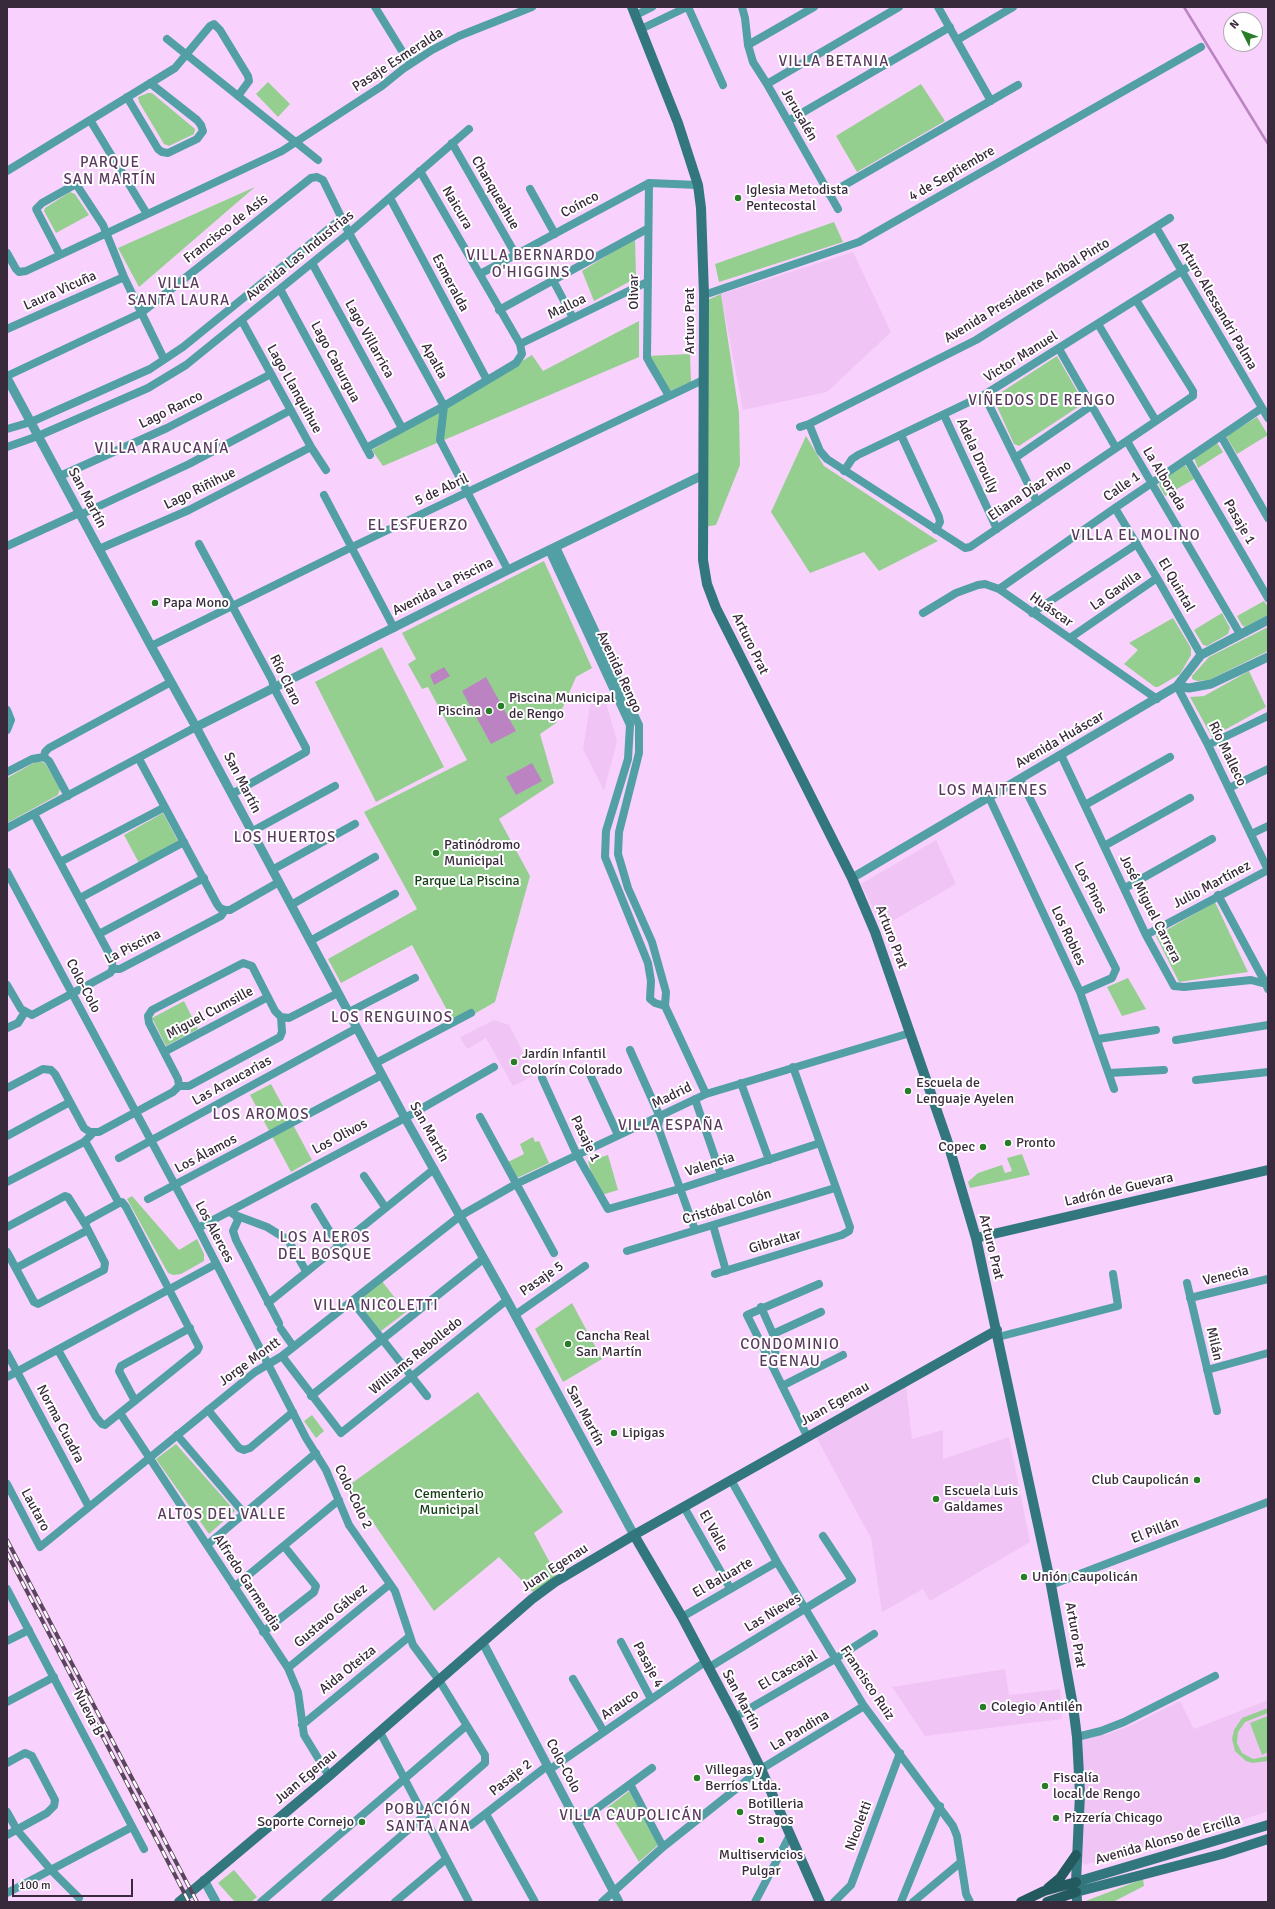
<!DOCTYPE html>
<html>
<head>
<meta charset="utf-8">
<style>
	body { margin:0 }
	#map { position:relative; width:1275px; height:1909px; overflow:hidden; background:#f9d1fd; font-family:Signika,sans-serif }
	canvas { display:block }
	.frame { position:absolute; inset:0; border:8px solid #392a3b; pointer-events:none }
	.north { position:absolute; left:1223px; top:12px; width:40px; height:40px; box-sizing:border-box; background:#fff; border:1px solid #b0aab1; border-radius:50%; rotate:312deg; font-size:11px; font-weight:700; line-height:16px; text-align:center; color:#392a3b }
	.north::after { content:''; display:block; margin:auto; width:14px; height:18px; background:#297c28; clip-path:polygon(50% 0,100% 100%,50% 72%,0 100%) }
	.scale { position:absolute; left:12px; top:1879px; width:121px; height:18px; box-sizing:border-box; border:2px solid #392a3b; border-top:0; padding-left:5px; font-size:12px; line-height:14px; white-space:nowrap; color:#392a3b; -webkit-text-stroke:3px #fff; paint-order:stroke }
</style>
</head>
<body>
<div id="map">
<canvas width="1275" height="1909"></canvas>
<div class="frame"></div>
<div class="north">N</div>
<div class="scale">100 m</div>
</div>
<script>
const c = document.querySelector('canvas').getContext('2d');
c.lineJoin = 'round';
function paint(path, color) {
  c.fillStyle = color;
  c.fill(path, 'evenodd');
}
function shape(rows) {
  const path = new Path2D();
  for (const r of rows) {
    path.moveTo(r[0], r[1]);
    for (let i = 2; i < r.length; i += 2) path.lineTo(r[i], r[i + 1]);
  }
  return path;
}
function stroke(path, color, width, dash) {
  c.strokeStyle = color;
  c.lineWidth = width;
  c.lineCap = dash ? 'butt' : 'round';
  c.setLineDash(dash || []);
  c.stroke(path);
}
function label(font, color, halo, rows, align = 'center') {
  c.font = font + ' Signika,sans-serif';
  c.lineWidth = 4;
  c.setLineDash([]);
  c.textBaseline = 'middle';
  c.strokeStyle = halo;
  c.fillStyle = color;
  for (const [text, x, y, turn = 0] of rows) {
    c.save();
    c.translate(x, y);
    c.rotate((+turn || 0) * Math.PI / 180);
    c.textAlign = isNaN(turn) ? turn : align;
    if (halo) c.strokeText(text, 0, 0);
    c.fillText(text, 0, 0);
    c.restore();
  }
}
paint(shape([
	[853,252,891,332,827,392,743,410,721,294],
	[591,699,605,699,617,741,604,791,583,749],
	[936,840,956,884,882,927,861,884],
	[494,1020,509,1025,535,1075,513,1086,486,1038,467,1049,460,1037],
	[906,1386,912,1439,943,1430,943,1459,1009,1437,1030,1542,930,1601,923,1589,882,1612,871,1538,816,1437],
	[1005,1669,1009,1695,1060,1689,1062,1719,925,1736,892,1687],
	[1268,1700,1268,1811,1217,1829,1084,1865,1080,1856,1083,1739,1108,1734,1132,1725,1180,1701,1194,1729]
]), '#f1c4f6');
paint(shape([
	[268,82,290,104,278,117,256,94],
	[921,84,945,121,857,172,836,136],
	[148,93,152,93,195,129,194,134,169,146,164,144,139,102,138,97],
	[255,187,139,287,118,248],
	[70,192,75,194,89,215,56,233,44,211,45,208],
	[834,222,843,242,719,282,715,264],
	[635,238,636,278,594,301,582,271],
	[721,294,739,413,740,465,716,525,704,527,703,302],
	[639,321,639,357,383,466,372,450,532,355,543,371],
	[690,354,691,382,664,394,646,365,647,356],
	[1057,356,1084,403,1019,446,1014,444,994,400,997,395],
	[1257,417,1268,435,1237,454,1227,438,1228,435],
	[806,436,824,466,938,541,879,571,864,552,810,573,771,512],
	[1217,443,1223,452,1198,468,1194,458],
	[1185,465,1194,479,1165,496,1159,485,1160,482],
	[544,561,592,668,576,677,556,723,540,734,554,783,499,819,530,876,495,1002,455,1025,412,945,341,983,328,959,417,909,364,812,467,760,428,687,422,689,408,664,416,659,402,633],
	[1264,601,1268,607,1268,615,1245,627,1242,625,1237,616],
	[1222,613,1230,628,1228,634,1207,646,1203,645,1194,630],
	[1173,618,1191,648,1191,655,1180,674,1158,687,1155,687,1124,664,1138,650,1129,643],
	[1268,627,1268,651,1209,680,1197,681,1192,679,1192,676,1209,657],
	[382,647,444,767,376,802,315,682],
	[1249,671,1266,707,1212,737,1190,697,1204,696],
	[37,761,45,763,60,789,58,795,7,823,7,778],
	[163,813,178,841,139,863,124,835],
	[1215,902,1248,972,1179,982,1156,936],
	[1128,978,1146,1009,1122,1016,1107,987],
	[184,1001,198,1029,166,1046,152,1018],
	[271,1084,312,1160,291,1172,250,1095],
	[533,1137,535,1142,539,1141,549,1163,515,1179,506,1163,524,1154,520,1144],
	[1022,1154,1030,1175,970,1188,968,1182,978,1173,1002,1165,1005,1173,1012,1171,1007,1158],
	[608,1155,618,1190,598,1196,588,1161],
	[132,1196,179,1250,197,1239,204,1254,204,1261,181,1274,173,1275,168,1273,127,1199],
	[381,1280,406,1312,381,1331,356,1300],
	[572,1303,602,1359,563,1382,535,1329],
	[478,1392,563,1512,534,1533,557,1576,533,1592,499,1557,434,1611,348,1486],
	[312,1415,324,1431,316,1438,304,1421],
	[176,1444,235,1511,209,1534,156,1459],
	[1268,1708,1268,1713,1245,1722,1238,1732,1237,1743,1242,1753,1253,1759,1268,1756,1268,1761,1252,1763,1246,1761,1235,1751,1232,1739,1234,1730,1242,1718],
	[1268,1716,1268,1752,1262,1755,1250,1723],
	[629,1791,658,1845,639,1862,607,1808],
	[234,1870,257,1897,251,1902,235,1902,218,1883],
	[1143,1879,1144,1886,1113,1902,1083,1902]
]), '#94cf90');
paint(shape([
	[444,667,450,676,434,685,430,675],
	[486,677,516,731,491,744,462,691],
	[532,763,542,781,516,795,506,777]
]), '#bc83c3');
stroke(shape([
	[1184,7,1268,144]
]), '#bc83c3', 2.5);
stroke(shape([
	[375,7,410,64],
	[688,7,723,85],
	[742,7,745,18,748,45,753,62,767,84,838,209],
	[938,7,991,101],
	[636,15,652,7],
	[641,29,687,7],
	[167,39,318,160],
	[957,40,1013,7],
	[748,45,814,7],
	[767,84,899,7],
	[127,97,158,149,162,152,168,153,197,139,203,131,201,125,197,120,150,83],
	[90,120,147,214],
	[788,121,950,27],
	[452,143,516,255],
	[7,171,175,68,210,26,214,24,220,30,248,76,249,81,238,96],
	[649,183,647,358,669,396],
	[530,189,555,234],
	[829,194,1018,85],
	[390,198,487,380],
	[1156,227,1268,418],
	[7,253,16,269,19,272,26,271,282,151,382,86,403,69,432,50,459,36,532,7],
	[60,255,36,209,42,203,76,184,103,225,124,277,164,359],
	[312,263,402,428],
	[480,274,649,183,698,185],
	[554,282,573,318],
	[280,289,370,455],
	[704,295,859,242,1201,47],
	[499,310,647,229],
	[242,321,311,447,326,470],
	[1098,324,1156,421],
	[7,329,124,277],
	[520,344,647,282],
	[1059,349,1116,448],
	[7,376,141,313,311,178,317,177,323,180,349,233,444,406,440,440,508,570],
	[984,395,1037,502],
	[944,415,997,529],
	[809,424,976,340,1170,218],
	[800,427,809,424,820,451,827,459,965,548,970,547,1193,396,1193,391,1136,300],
	[7,429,31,422,150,369,183,347,342,218],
	[901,435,939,517,940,522,936,530],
	[1221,436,1268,518],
	[1127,441,1240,634],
	[7,447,38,436,148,388,186,365,349,233,469,129],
	[366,448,444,406,516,363,522,354,520,344,420,171],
	[1015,458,1091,406],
	[1187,459,1268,598],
	[844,471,852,459,858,455,984,395,1188,267],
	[60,476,167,428,271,374],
	[324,495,394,628],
	[1115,508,1157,578,1201,655],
	[80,515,189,464,291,410],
	[199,544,272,680,274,688,306,748,306,752,232,794],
	[7,546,79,513],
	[556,547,639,725,639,753,619,832,618,854,628,888,652,942,666,992,665,1006,706,1094],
	[99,549,189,510,311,447],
	[549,550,630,725,628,759,606,831,605,857,648,963,651,981,650,999,655,1003,665,1006],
	[999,589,1115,508,1262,408],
	[923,613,956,593,978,585,985,584,999,589,1157,699],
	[1032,613,1137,544],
	[1070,638,1157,578],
	[151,646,350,548,703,380],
	[1177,686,1208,745,1268,870],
	[7,710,11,720,7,730],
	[1208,745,1268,716],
	[1061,755,1146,935,1174,986,1184,987,1251,980,1266,984,1268,989],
	[44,757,45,752,49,748,171,682],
	[44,757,49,761,68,796],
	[139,759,217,904,220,908,225,910],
	[7,772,32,759,44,757],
	[1020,779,1116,969,1112,978,1080,992],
	[1229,788,1268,769],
	[989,797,1080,992,1114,1089],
	[1085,805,1170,757],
	[34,814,111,957,113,969],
	[7,828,196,727],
	[251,832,335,786],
	[1251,834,1268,826],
	[1104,846,1190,798],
	[60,862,165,807],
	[272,870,355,824],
	[7,872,198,1228,306,1438,326,1470,349,1525,395,1591,413,1645,439,1680,485,1755,485,1763,325,1902],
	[1125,888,1212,839],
	[1218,895,1266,984],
	[80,898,184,842],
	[291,905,375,857],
	[99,934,204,878],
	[1146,935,1268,870],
	[310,941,395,894],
	[113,969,120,969,221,916,225,910,230,910,279,882],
	[7,985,21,1009,32,1015,110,973,113,969],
	[349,1012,415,978],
	[7,1028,18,1023,25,1012],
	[1098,1039,1156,1030],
	[1176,1040,1268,1025],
	[630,1050,660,1117,658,1127,695,1230],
	[164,1052,268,997],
	[376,1063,471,1013],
	[588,1070,618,1135],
	[1109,1073,1164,1070],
	[542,1078,577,1155,608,1209,679,1189,820,1143],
	[1196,1080,1268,1072],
	[741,1083,769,1160],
	[179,1086,189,1086,280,1037,282,1032,281,1017],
	[7,1088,43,1069,51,1070,55,1074,84,1128,90,1132,99,1132,173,1092,179,1086,178,1079,149,1023,148,1016,152,1010,243,963,252,966,275,1011,281,1017,289,1018,338,993],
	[695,1099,721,1175],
	[480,1117,554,1253],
	[7,1136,70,1102],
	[85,1141,119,1203],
	[119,1158,357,1028],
	[364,1176,385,1207],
	[7,1182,84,1142,93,1133],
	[148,1199,382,1075],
	[315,1207,338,1245],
	[230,1212,235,1215,238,1220,233,1231,236,1240,279,1323],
	[235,1215,267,1227,288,1240,306,1271],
	[713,1225,726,1271],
	[7,1227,65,1196,68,1197,85,1224,105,1263,104,1270,38,1304,34,1302,7,1252],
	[198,1228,405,1118,494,1067],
	[627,1251,835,1188],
	[16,1268,88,1230],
	[715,1274,842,1235,849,1231,850,1227,793,1067],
	[1187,1283,1217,1411],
	[1190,1298,1268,1279],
	[352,1301,427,1396],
	[268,1303,434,1169],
	[761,1307,773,1334,776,1357,772,1365],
	[515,1315,585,1266],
	[281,1329,293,1346],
	[773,1334,821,1312],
	[998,1337,1118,1306,1113,1274],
	[58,1350,96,1417,102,1424,105,1425,197,1351,199,1347,126,1207,122,1202,119,1203,88,1220,85,1224],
	[7,1353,89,1507],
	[282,1356,341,1433,507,1300],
	[1207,1370,1268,1353],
	[7,1377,216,1264],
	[782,1386,843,1355],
	[311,1396,483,1259],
	[135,1401,119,1371,121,1366,190,1328],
	[208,1410,239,1448,244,1450,250,1448,293,1412],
	[120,1413,288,1668,298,1692,304,1735,329,1776],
	[177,1435,244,1513],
	[807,1436,747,1315,819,1284],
	[731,1480,777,1562,864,1706,953,1826,957,1836,966,1894,970,1902],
	[7,1484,40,1547,255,1372,282,1356,460,1216,516,1184,706,1094,910,1033],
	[684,1507,730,1588],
	[207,1545,316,1453],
	[1051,1585,1268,1502],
	[234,1587,339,1500],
	[7,1589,144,1849],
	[682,1617,777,1562],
	[263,1632,314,1592,316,1586,284,1546],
	[7,1641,29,1630],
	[621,1642,651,1699],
	[288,1668,390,1584],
	[708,1668,852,1580,823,1536],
	[573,1679,604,1732],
	[7,1702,54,1677],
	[735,1717,835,1659,874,1634],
	[302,1725,410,1636],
	[380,1732,469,1902],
	[1077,1737,1101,1731,1124,1722,1215,1676],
	[7,1763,25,1753,32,1756,55,1800,54,1806,47,1813,7,1835],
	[549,1770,705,1662],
	[630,1784,663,1847],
	[7,1812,17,1830,51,1870,79,1898],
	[486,1814,535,1902],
	[577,1823,652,1768],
	[471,1825,547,1766],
	[7,1893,132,1827],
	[261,1902,466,1726],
	[395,1902,446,1859],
	[602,1902,663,1847,761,1769,864,1706],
	[755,1902,790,1835],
	[834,1902,851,1885,900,1753],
	[901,1902,940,1806],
	[913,1902,961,1862]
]), '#529fa6', 8);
stroke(shape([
	[7,378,151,646,196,727,405,1118,507,1300,634,1535],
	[1177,686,1201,655,1268,620],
	[196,727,508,570,703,475],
	[852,878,1177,686,1189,688,1211,684,1268,657],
	[483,1643,619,1902],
	[204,1880,216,1902]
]), '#529fa6', 9);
stroke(shape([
	[632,7,678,123,698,185,701,208,704,295,703,560,707,584,716,608,852,878,875,932,947,1140,976,1238,1051,1585,1073,1706,1077,1737,1080,1794,1076,1882,1077,1902],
	[976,1238,1268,1170],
	[634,1535,682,1617,735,1717,761,1769,820,1902],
	[1076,1882,1268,1825],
	[1076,1892,1222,1854,1268,1839],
	[179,1902,329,1776,532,1599,555,1582,634,1535,997,1330]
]), '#32777d', 10);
stroke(shape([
	[1048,1888,1060,1878,1076,1855],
	[1021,1902,1044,1891,1076,1882],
	[1047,1902,1076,1892]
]), '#235a5f', 10);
const rail = shape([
	[7,1540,197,1902],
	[7,1553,189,1902]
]);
stroke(rail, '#5a465c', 4);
stroke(rail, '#fff', 2.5, [8]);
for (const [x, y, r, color] of [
	[738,198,4,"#297c28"],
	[155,603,4,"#297c28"],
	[501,706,4,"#297c28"],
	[489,711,4,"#297c28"],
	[436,853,4,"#297c28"],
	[514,1062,4,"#297c28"],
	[908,1091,4,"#297c28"],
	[1008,1143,4,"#297c28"],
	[983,1147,4,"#297c28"],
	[568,1344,4,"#297c28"],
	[614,1433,4,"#297c28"],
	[1197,1480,4,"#297c28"],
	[936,1499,4,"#297c28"],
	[1024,1577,4,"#297c28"],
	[983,1707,4,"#297c28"],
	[697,1778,4,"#297c28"],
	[1045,1786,4,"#297c28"],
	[740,1812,4,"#297c28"],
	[1056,1818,4,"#297c28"],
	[362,1822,4,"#297c28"],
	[761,1840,4,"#297c28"]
]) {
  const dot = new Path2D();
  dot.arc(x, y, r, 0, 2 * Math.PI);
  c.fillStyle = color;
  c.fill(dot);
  stroke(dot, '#fff', 1.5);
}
label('14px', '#392a3b', '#fff', [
	["Pasaje Esmeralda",398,60,-33],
	["Jerusalén",799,115,60],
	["4 de Septiembre",952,174,-30],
	["Chanqueahue",495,193,60],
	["Coínco",580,205,-28],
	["Naicura",457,208,60],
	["Francisco de Asís",226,229,-38],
	["Avenida Las Industrias",300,256,-39],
	["Esmeralda",450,283,62],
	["Laura Vicuña",60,291,-24],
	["Avenida Presidente Aníbal Pinto",1027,291,-31],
	["Olivar",634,292,-90],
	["Arturo Alessandri Palma",1217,306,60],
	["Malloa",567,307,-26],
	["Arturo Prat",690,321,-90],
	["Lago Villarrica",369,339,61],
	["Victor Manuel",1021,357,-32],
	["Apalta",434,361,61],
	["Lago Caburgua",335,362,62],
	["Lago Llanquihue",294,389,61],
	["Lago Ranco",171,410,-26],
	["Adela Droully",977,456,65],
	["La Alborada",1164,479,59],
	["Calle 1",1122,487,-35],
	["Lago Riñihue",200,489,-26],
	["5 de Abril",442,490,-25],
	["Eliana Díaz Pino",1030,491,-34],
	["San Martín",87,498,62],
	["Pasaje 1",1239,522,60],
	["El Quintal",1176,585,60],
	["Avenida La Piscina",443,587,-27],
	["La Gavilla",1116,591,-35],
	["Huáscar",1051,610,35],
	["Arturo Prat",750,644,64],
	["Avenida Rengo",619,672,65],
	["Río Claro",285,680,64],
	["Avenida Huáscar",1060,740,-30],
	["Río Malleco",1227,754,64],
	["San Martín",242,783,63],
	["Julio Martínez",1212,885,-28],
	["Los Pinos",1090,888,63],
	["José Miguel Carrera",1150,909,63],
	["Los Robles",1068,936,65],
	["Arturo Prat",891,937,69],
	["La Piscina",133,947,-27],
	["Colo-Colo",83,986,62],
	["Miguel Cumsille",210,1013,-28],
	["Las Araucarias",232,1081,-29],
	["Madrid",672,1096,-26],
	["San Martín",429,1132,61],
	["Los Olivos",340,1137,-28],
	["Pasaje 1",585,1139,64],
	["Los Álamos",206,1154,-28],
	["Valencia",710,1165,-18],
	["Ladrón de Guevara",1119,1190,-13],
	["Cristóbal Colón",727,1207,-17],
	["Los Alerces",214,1232,62],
	["Gibraltar",775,1242,-17],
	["Arturo Prat",991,1247,76],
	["Venecia",1226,1276,-14],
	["Pasaje 5",542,1279,-35],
	["Milán",1214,1344,77],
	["Williams Rebolledo",416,1356,-39],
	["Jorge Montt",250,1362,-36],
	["Juan Egenau",835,1404,-29],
	["San Martín",585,1416,62],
	["Norma Cuadra",60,1424,62],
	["Colo-Colo 2",353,1497,64],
	["Lautaro",35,1510,62],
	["El Valle",713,1531,61],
	["El Pillán",1155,1531,-21],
	["Juan Egenau",555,1568,-33],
	["El Baluarte",723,1578,-30],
	["Alfredo Garmendia",247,1583,57],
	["Las Nieves",773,1613,-31],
	["Gustavo Gálvez",331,1616,-40],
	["Arturo Prat",1075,1635,80],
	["Pasaje 4",648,1665,62],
	["Aida Oteiza",348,1670,-39],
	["El Cascajal",788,1671,-30],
	["Francisco Ruiz",867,1683,56],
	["San Martín",741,1700,62],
	["Arauco",620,1705,-35],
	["Nueva B",88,1713,63],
	["La Pandina",800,1731,-31],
	["Colo-Colo",563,1766,62],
	["Juan Egenau",306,1777,-40],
	["Pasaje 2",511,1778,-38],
	["Nicoletti",859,1826,-69],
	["Avenida Alonso de Ercilla",1168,1840,-16]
]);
label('14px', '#392a3b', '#fff', [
	["Iglesia Metodista",746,190],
	["Pentecostal",746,206],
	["Papa Mono",163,603],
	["Piscina Municipal",509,698],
	["de Rengo",509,714],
	["Piscina",481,711,"right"],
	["Patinódromo",444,845],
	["Municipal",444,861],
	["Jardín Infantil",522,1054],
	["Colorín Colorado",522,1070],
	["Escuela de",916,1083],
	["Lenguaje Ayelen",916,1099],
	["Pronto",1016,1143],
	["Copec",975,1147,"right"],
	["Cancha Real",576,1336],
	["San Martín",576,1352],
	["Lipigas",622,1433],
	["Club Caupolicán",1189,1480,"right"],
	["Escuela Luis",944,1491],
	["Galdames",944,1507],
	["Unión Caupolicán",1032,1577],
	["Colegio Antilén",991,1707],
	["Villegas y",705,1770],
	["Berríos Ltda.",705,1786],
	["Fiscalía",1053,1778],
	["local de Rengo",1053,1794],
	["Botilleria",748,1804],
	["Stragos",748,1820],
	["Pizzería Chicago",1064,1818],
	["Soporte Cornejo",354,1822,"right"],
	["Multiservicios",761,1855,"center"],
	["Pulgar",761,1871,"center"]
], 'left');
label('14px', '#143f14', '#fff', [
	["Parque La Piscina",467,881],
	["Cementerio",449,1494],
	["Municipal",449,1510]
]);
c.letterSpacing = '1px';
label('15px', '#5a395e', '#fff', [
	["VILLA BETANIA",834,62],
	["PARQUE",110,163],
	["SAN MARTÍN",110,180],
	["VILLA BERNARDO",531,256],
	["O'HIGGINS",531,273],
	["VILLA",179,284],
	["SANTA LAURA",179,301],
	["VIÑEDOS DE RENGO",1042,401],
	["VILLA ARAUCANÍA",162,449],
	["EL ESFUERZO",418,526],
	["VILLA EL MOLINO",1136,536],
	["LOS MAITENES",993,791],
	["LOS HUERTOS",285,838],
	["LOS RENGUINOS",392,1018],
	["LOS AROMOS",261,1115],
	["VILLA ESPAÑA",671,1126],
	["LOS ALEROS",325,1238],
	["DEL BOSQUE",325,1255],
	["VILLA NICOLETTI",376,1306],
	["CONDOMINIO",790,1345],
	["EGENAU",790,1362],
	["ALTOS DEL VALLE",222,1515],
	["POBLACIÓN",428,1810],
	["SANTA ANA",428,1827],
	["VILLA CAUPOLICÁN",631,1816]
]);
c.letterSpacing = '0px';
</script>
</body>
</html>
